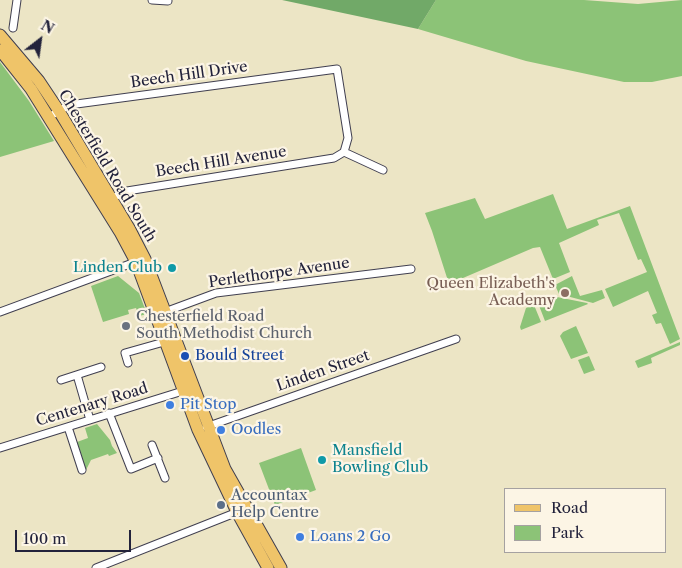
<!DOCTYPE html>
<html>
<head>
<meta charset="utf-8">
<style>
	body { margin:0 }
	#map { position:relative; width:682px; height:568px; overflow:hidden; background:#ece5c5; font-family:"Libre Caslon Text",serif }
	canvas { display:block }
	.legend { position:absolute; left:504px; top:488px; width:162px; height:65px; box-sizing:border-box; background:#fcf5e5; border:1px solid #a5a1a1; margin:0; padding:6px 9px; list-style:none; font-size:15px; color:#22223b }
	.legend li { display:flex; align-items:center; gap:10px; height:25px }
	.legend b { width:25px; border:1px solid #a5a1a1 }
	.north { position:absolute; left:15px; top:15px; width:50px; height:50px; -webkit-text-stroke:4px #fcf5e5; paint-order:stroke; rotate:30deg; font-size:14px; font-weight:700; line-height:20px; text-align:center; color:#22223b }
	.north::after { content:''; display:block; margin:auto; width:18px; height:22px; background:#22223b; clip-path:polygon(50% 0,100% 100%,50% 72%,0 100%) }
	.scale { position:absolute; left:15px; top:530px; width:116px; height:22px; box-sizing:border-box; border:2px solid #22223b; border-top:0; padding-left:6px; font-size:15px; line-height:18px; white-space:nowrap; color:#22223b; -webkit-text-stroke:4px #fcf5e5; paint-order:stroke }
</style>
</head>
<body>
<div id="map">
<canvas width="682" height="568"></canvas>
<ul class="legend">
<li><b style="height:6px;background:#efc469"></b>Road</li>
<li><b style="height:14px;background:#8cc377"></b>Park</li>
</ul>
<div class="north">N</div>
<div class="scale">100 m</div>
</div>
<script>
const c = document.querySelector('canvas').getContext('2d');
c.lineJoin = 'round';
function paint(path, color) {
  c.fillStyle = color;
  c.fill(path, 'evenodd');
}
function shape(rows) {
  const path = new Path2D();
  for (const r of rows) {
    path.moveTo(r[0], r[1]);
    for (let i = 2; i < r.length; i += 2) path.lineTo(r[i], r[i + 1]);
  }
  return path;
}
function stroke(path, color, width, dash) {
  c.strokeStyle = color;
  c.lineWidth = width;
  c.lineCap = dash ? 'butt' : 'round';
  c.setLineDash(dash || []);
  c.stroke(path);
}
function label(font, color, halo, rows, align = 'center') {
  c.font = font + ' "Libre Caslon Text",serif';
  c.lineWidth = 4.5;
  c.setLineDash([]);
  c.textBaseline = 'middle';
  c.strokeStyle = halo;
  c.fillStyle = color;
  for (const [text, x, y, turn = 0] of rows) {
    c.save();
    c.translate(x, y);
    c.rotate((+turn || 0) * Math.PI / 180);
    c.textAlign = isNaN(turn) ? turn : align;
    if (halo) c.strokeText(text, 0, 0);
    c.fillText(text, 0, 0);
    c.restore();
  }
}
paint(shape([
	[436,0,584,0,638,4,682,0,682,76,652,82,624,82,526,61,418,29],
	[0,62,29,101,54,141,0,157],
	[553,194,567,229,630,206,680,339,670,344,661,323,656,324,652,315,657,313,648,291,613,307,605,289,647,272,641,259,638,260,619,213,597,220,599,225,559,243,570,272,553,279,540,247,533,248,449,284,432,231,425,213,475,198,485,219],
	[118,276,139,293,147,314,139,316,136,308,128,310,129,314,103,322,91,286],
	[572,276,580,296,602,290,605,298,593,303,559,294,555,285],
	[557,297,587,303,588,304,545,321,538,303],
	[534,305,541,322,521,330,520,327,526,308],
	[576,326,588,353,571,359,560,336,563,332],
	[680,342,680,345,651,358,652,363,638,368,635,361],
	[589,356,595,370,584,374,578,360],
	[97,424,110,440,112,446,117,453,109,456,108,454,91,460,86,470,77,442,88,438,85,428],
	[301,448,316,490,275,505,259,463]
]), '#8cc377');
paint(shape([
	[282,0,436,0,418,29]
]), '#71a968');
const street = shape([
	[152,0,168,1],
	[13,28,17,0],
	[49,117,69,105,337,69,348,138,344,152],
	[344,152,383,170],
	[108,200,127,191,334,158,344,152],
	[0,312,138,261],
	[162,313,216,293,411,269],
	[128,363,125,353,164,342],
	[77,375,90,420],
	[61,380,101,367],
	[109,413,131,469,158,458],
	[68,427,82,470],
	[206,427,456,339],
	[152,445,165,478],
	[0,448,186,390],
	[96,568,240,511]
]);
const primary = shape([
	[0,35,39,81,59,111,129,228,145,259,225,469,281,568],
	[0,50,31,89,120,232,136,262,198,430,237,512,268,568]
]);
stroke(street, '#403f50', 9);
stroke(primary, '#403f50', 13);
stroke(street, '#fff', 7);
stroke(primary, '#efc469', 11);
for (const [x, y, r, color] of [
	[172,268,5,"#0f9aa8"],
	[565,293,5,"#8d6e63"],
	[126,326,5,"#6b7280"],
	[185,356,5,"#1a4fb4"],
	[170,405,5,"#3f7fe0"],
	[221,430,5,"#3f7fe0"],
	[322,460,5,"#0f9aa8"],
	[221,505,5,"#5c6f8a"],
	[300,537,5,"#3f7fe0"]
]) {
  const dot = new Path2D();
  dot.arc(x, y, r, 0, 2 * Math.PI);
  c.fillStyle = color;
  c.fill(dot);
  stroke(dot, '#fcf5e5', 2);
}
label('15px', '#22223b', '#fcf5e5', [
	["Beech Hill Drive",189,75,-8],
	["Beech Hill Avenue",221,162,-9],
	["Chesterfield Road South",107,166,59],
	["Perlethorpe Avenue",279,273,-8],
	["Linden Street",323,371,-19],
	["Centenary Road",92,405,-17]
]);
label('15px', '#0d838f', '#fcf5e5', [
	["Linden Club",162,268],
	["Mansfield",332,451,"left"],
	["Bowling Club",332,468,"left"]
], 'right');
label('15px', '#785e54', '#fcf5e5', [
	["Queen Elizabeth's",555,284],
	["Academy",555,301]
], 'right');
label('15px', '#5b616d', '#fcf5e5', [
	["Chesterfield Road",136,317],
	["South Methodist Church",136,334]
], 'left');
label('15px', '#164399', '#fcf5e5', [
	["Bould Street",195,356]
], 'left');
label('15px', '#366cbe', '#fcf5e5', [
	["Pit Stop",180,405],
	["Oodles",231,430],
	["Loans 2 Go",310,537]
], 'left');
label('15px', '#4e5e75', '#fcf5e5', [
	["Accountax",231,496],
	["Help Centre",231,513]
], 'left');
</script>
</body>
</html>
